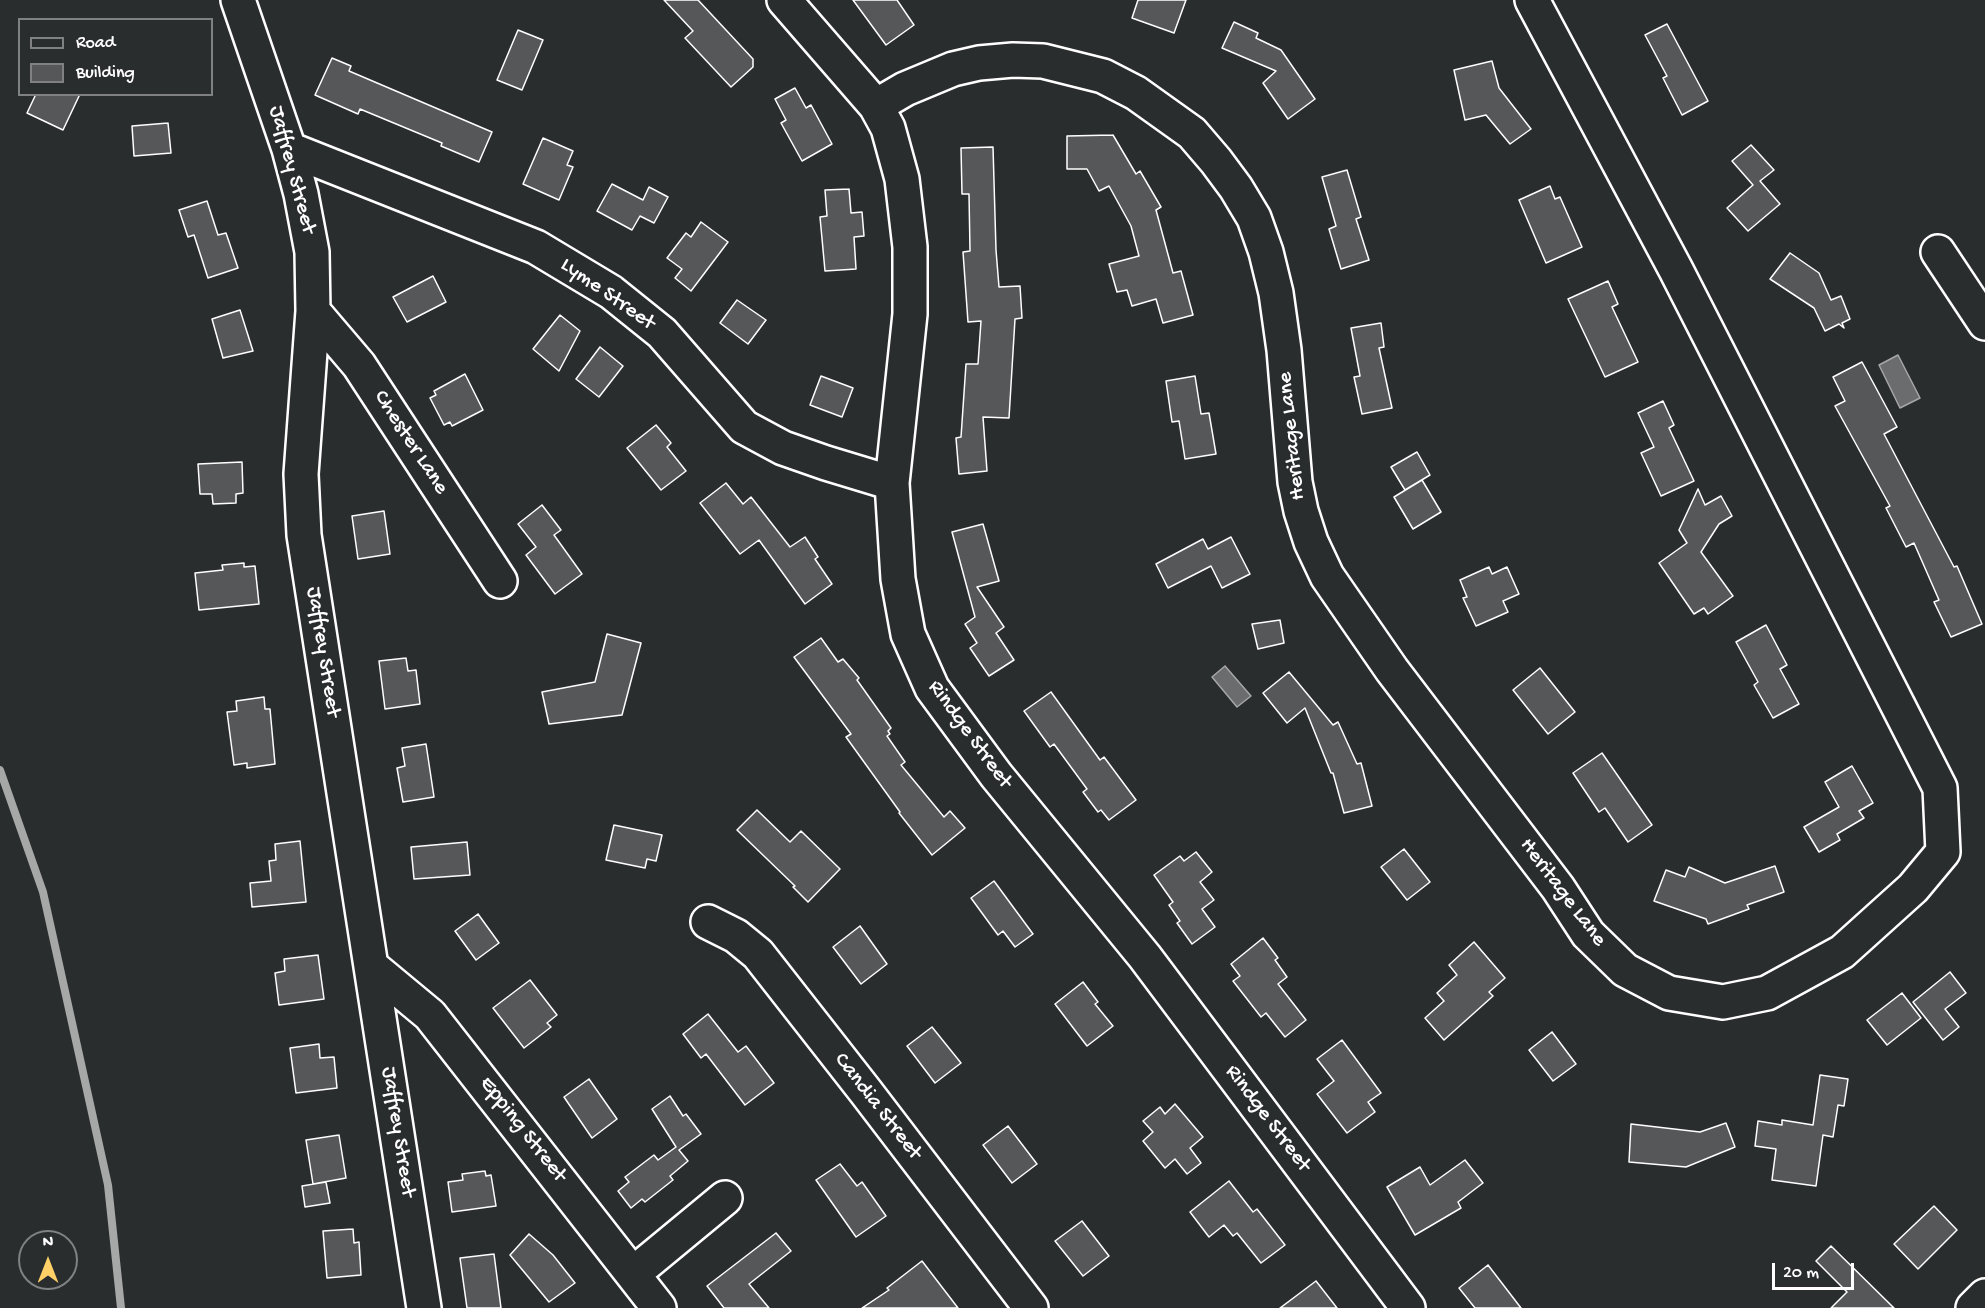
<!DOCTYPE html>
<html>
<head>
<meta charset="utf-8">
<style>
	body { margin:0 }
	#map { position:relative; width:1985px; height:1308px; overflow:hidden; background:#2a2d2e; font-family:"Gochi Hand",sans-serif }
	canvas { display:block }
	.legend { position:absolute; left:18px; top:18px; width:195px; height:78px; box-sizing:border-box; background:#2a2d2e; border:2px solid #7f8182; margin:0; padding:8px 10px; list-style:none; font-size:18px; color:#fff }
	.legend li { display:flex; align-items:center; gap:12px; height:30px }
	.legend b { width:30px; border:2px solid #7f8182 }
	.north { position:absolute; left:18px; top:1230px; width:60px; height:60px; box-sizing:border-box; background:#2a2d2e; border:2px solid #7f8182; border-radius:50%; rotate:0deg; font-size:16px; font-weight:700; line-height:24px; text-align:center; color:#fff }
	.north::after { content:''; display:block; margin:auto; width:21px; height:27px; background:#ffd166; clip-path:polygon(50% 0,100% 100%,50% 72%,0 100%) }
	.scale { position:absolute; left:1772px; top:1263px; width:82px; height:27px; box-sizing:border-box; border:3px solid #fff; border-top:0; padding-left:8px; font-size:18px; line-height:21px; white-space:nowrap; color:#fff; -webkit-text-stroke:4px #2a2d2e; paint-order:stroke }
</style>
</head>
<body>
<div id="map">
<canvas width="1985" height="1308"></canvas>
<ul class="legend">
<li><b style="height:8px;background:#2a2d2e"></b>Road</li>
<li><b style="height:16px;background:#555758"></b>Building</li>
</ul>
<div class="north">N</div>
<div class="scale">20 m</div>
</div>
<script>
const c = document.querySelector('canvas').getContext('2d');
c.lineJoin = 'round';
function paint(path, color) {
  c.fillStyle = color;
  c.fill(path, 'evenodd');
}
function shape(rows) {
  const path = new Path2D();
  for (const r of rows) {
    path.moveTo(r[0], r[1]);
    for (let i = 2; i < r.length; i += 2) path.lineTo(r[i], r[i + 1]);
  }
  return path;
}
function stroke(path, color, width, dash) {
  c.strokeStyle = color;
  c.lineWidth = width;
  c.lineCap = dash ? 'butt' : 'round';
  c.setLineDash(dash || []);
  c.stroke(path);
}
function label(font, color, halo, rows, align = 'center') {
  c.font = font + ' "Gochi Hand",sans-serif';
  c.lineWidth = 4.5;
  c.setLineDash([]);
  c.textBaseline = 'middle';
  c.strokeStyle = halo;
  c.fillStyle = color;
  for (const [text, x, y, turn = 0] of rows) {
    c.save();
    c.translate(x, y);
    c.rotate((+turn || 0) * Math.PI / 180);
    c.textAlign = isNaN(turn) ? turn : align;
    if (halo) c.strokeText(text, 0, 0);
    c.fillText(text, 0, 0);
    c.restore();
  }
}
const water = shape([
	[1898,355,1920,398,1900,408,1879,365,1898,355],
	[1225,666,1251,696,1237,707,1212,677,1225,666]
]);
paint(water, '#6a6c6d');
stroke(water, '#a6a7a7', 1.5);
stroke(shape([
	[0,770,43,892,108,1185,121,1308]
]), '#a6a7a7', 8);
const building = shape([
	[664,0,698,0,753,59,753,67,731,87,685,38,693,31,664,0],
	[853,0,897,0,914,25,886,45,853,0],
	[1138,0,1186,0,1174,33,1132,18,1138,0],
	[1234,22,1258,33,1256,38,1281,50,1315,99,1288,119,1263,83,1276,71,1222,48,1234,22],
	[1667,24,1708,101,1682,115,1663,78,1667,76,1645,35,1667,24],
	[518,30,543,40,522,90,497,80,518,30],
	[332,58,351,66,349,71,492,132,479,162,441,146,442,143,360,109,358,114,315,95,332,58],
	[1492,61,1499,88,1531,129,1510,144,1486,115,1465,120,1454,70,1492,61],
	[795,88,806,108,811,105,832,144,802,161,781,123,786,120,775,99,795,88],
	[36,94,80,94,63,130,27,113,36,94],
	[168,123,171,153,134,156,132,126,168,123],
	[1113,135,1136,174,1140,171,1161,207,1156,210,1173,273,1181,271,1193,315,1163,323,1156,299,1132,306,1127,290,1117,292,1109,264,1139,256,1131,226,1109,186,1099,191,1087,169,1067,169,1067,136,1113,135],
	[543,138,573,151,567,165,573,167,559,200,523,184,543,138],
	[1751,145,1774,170,1760,181,1780,204,1748,231,1727,208,1753,185,1732,161,1751,145],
	[993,147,996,250,999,287,1020,286,1022,318,1015,319,1009,418,983,417,987,471,959,474,956,438,961,437,966,364,978,364,981,321,968,322,963,252,970,251,969,194,962,194,961,148,993,147],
	[1347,170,1361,217,1356,219,1369,260,1341,269,1329,229,1336,226,1322,177,1347,170],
	[612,184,643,200,649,187,668,197,654,223,640,216,632,230,597,211,612,184],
	[1550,186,1555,199,1560,197,1582,247,1546,263,1519,200,1550,186],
	[849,189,851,213,862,212,864,236,854,237,856,269,825,271,820,217,827,216,825,190,849,189],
	[207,201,218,235,226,233,238,268,208,278,194,235,188,237,179,210,207,201],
	[701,222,728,242,691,291,675,278,682,269,667,258,686,233,691,237,701,222],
	[1790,253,1819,273,1831,300,1841,296,1850,319,1842,323,1844,328,1839,324,1825,331,1814,308,1770,279,1790,253],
	[433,276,446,302,407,322,393,297,433,276],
	[1608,281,1618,304,1612,307,1638,362,1605,377,1568,299,1608,281],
	[737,300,766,320,748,344,720,323,737,300],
	[240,310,253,351,223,358,212,319,240,310],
	[560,315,580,331,559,371,533,349,560,315],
	[1381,323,1384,347,1379,348,1392,408,1362,414,1354,377,1360,376,1351,328,1381,323],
	[600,347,623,366,599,397,576,379,600,347],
	[1862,362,1897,427,1884,434,1954,567,1957,566,1982,624,1951,637,1934,602,1939,600,1914,543,1906,547,1886,508,1890,506,1835,406,1845,401,1833,377,1862,362],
	[465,374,483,410,452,426,450,422,444,425,430,398,436,395,434,391,465,374],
	[821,376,853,388,842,417,810,405,821,376],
	[1195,376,1201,414,1209,413,1216,454,1185,459,1179,421,1172,422,1166,381,1195,376],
	[1663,401,1674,425,1669,428,1694,481,1661,496,1641,453,1654,447,1638,413,1663,401],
	[656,425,671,443,667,447,686,471,661,490,627,448,656,425],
	[1417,452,1430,475,1405,490,1391,467,1417,452],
	[242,462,243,493,236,494,236,503,213,504,212,494,200,494,198,464,242,462],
	[1422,480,1441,512,1413,529,1394,497,1422,480],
	[726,483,743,504,751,497,790,547,805,537,818,557,815,559,832,584,805,604,759,540,740,554,700,503,726,483],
	[1698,489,1705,505,1721,496,1732,516,1719,524,1701,552,1733,596,1708,614,1704,608,1694,614,1659,563,1687,543,1679,530,1698,489],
	[542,505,561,530,554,535,582,574,555,594,526,555,536,547,518,524,542,505],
	[384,511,390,554,358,559,352,516,384,511],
	[983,524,999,581,977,587,1004,627,996,633,1014,660,989,676,970,648,977,643,965,624,975,617,952,532,983,524],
	[1231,537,1250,574,1222,588,1211,566,1168,588,1156,564,1203,539,1208,549,1231,537],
	[244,563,244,567,255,566,259,604,199,610,195,573,223,570,222,565,244,563],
	[1489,567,1492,574,1507,567,1519,594,1503,601,1508,612,1476,626,1463,598,1467,597,1460,580,1489,567],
	[1280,620,1284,643,1258,649,1252,624,1280,620],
	[1766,625,1787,665,1780,669,1799,704,1773,718,1754,685,1758,682,1736,642,1766,625],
	[607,634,641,643,622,715,549,724,542,692,595,682,607,634],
	[821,638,838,662,843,659,859,678,857,680,891,728,888,731,890,734,887,736,905,762,901,765,944,817,950,811,965,828,932,855,899,813,900,812,846,737,851,734,794,657,821,638],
	[406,658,408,671,416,670,420,704,385,709,379,661,406,658],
	[1540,668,1575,712,1548,734,1513,690,1540,668],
	[1289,672,1333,725,1338,722,1357,764,1361,763,1372,806,1344,813,1333,773,1331,773,1305,708,1287,723,1263,693,1289,672],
	[1051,692,1100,760,1104,757,1136,800,1109,820,1101,810,1098,812,1083,792,1087,789,1054,744,1050,747,1024,711,1051,692],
	[264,697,265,709,270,709,275,764,247,768,247,763,234,765,227,712,237,711,236,701,264,697],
	[426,744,434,797,403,802,397,768,405,766,402,748,426,744],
	[1602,753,1652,825,1628,842,1605,808,1599,812,1573,773,1602,753],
	[1852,766,1873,803,1859,811,1864,818,1837,834,1840,840,1819,852,1804,827,1839,807,1825,782,1852,766],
	[757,810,790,842,801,831,840,869,808,902,793,887,795,886,737,830,757,810],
	[614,825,662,835,656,861,647,859,645,868,606,860,614,825],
	[300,841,306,902,252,907,250,883,271,881,269,861,276,860,275,844,300,841],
	[467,842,470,875,414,879,411,847,467,842],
	[1404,849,1430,882,1407,900,1381,867,1404,849],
	[1196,852,1212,872,1200,882,1214,900,1202,909,1215,927,1192,944,1177,923,1180,921,1169,905,1173,902,1154,875,1180,856,1184,861,1196,852],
	[1775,866,1784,892,1747,905,1749,909,1708,924,1706,919,1654,901,1666,870,1685,877,1689,867,1725,883,1775,866],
	[994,881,1033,934,1015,947,1003,931,998,935,971,898,994,881],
	[478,914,499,943,476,960,455,931,478,914],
	[860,926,887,964,861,984,833,947,860,926],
	[1263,938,1278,958,1275,960,1287,977,1278,984,1306,1020,1285,1037,1266,1013,1261,1017,1233,981,1240,976,1231,964,1263,938],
	[1474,942,1505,978,1489,992,1493,996,1444,1040,1425,1018,1444,1001,1437,993,1457,975,1449,965,1474,942],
	[318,955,324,999,279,1005,275,973,285,971,284,959,318,955],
	[1950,972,1966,993,1945,1009,1959,1027,1943,1040,1913,1002,1950,972],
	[530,980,557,1015,547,1023,551,1027,524,1048,493,1008,530,980],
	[1083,982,1098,1002,1095,1004,1113,1026,1087,1046,1055,1004,1083,982],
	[1902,993,1921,1018,1887,1045,1867,1020,1902,993],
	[708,1014,738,1052,746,1046,774,1083,745,1105,706,1054,701,1058,683,1034,708,1014],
	[932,1027,961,1063,935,1083,907,1046,932,1027],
	[1552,1032,1576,1064,1553,1081,1529,1050,1552,1032],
	[1342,1040,1381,1093,1368,1102,1375,1112,1347,1133,1317,1094,1334,1081,1317,1059,1342,1040],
	[319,1044,320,1058,334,1057,337,1088,296,1093,290,1048,319,1044],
	[1820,1075,1848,1079,1844,1106,1838,1105,1833,1137,1823,1135,1816,1186,1772,1180,1776,1149,1755,1146,1758,1121,1782,1125,1782,1120,1813,1125,1820,1075],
	[589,1079,617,1119,592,1138,564,1097,589,1079],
	[670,1096,683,1116,686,1114,701,1134,679,1150,688,1161,670,1176,673,1180,645,1202,642,1199,631,1208,618,1191,629,1182,625,1177,654,1155,658,1160,676,1147,652,1109,670,1096],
	[1175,1104,1203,1137,1190,1148,1201,1163,1187,1174,1175,1159,1165,1168,1143,1141,1153,1132,1143,1121,1160,1107,1165,1114,1175,1104],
	[1726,1123,1735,1147,1686,1167,1629,1162,1631,1124,1700,1132,1726,1123],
	[1008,1126,1037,1164,1012,1183,983,1145,1008,1126],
	[339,1135,346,1178,313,1184,306,1140,339,1135],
	[1465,1160,1483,1183,1458,1202,1461,1208,1415,1235,1387,1187,1420,1167,1430,1185,1465,1160],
	[840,1164,857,1186,862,1182,886,1216,856,1237,816,1180,840,1164],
	[485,1171,486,1176,491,1175,496,1206,452,1212,448,1182,463,1180,462,1174,485,1171],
	[1229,1181,1253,1212,1257,1209,1285,1245,1261,1263,1237,1233,1233,1236,1224,1225,1209,1237,1190,1212,1229,1181],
	[326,1182,330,1203,305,1207,302,1186,326,1182],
	[1934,1206,1957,1230,1918,1269,1894,1244,1934,1206],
	[1082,1221,1109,1256,1083,1276,1055,1241,1082,1221],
	[353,1229,354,1243,359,1242,361,1275,327,1278,323,1231,353,1229],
	[776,1233,791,1251,749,1284,769,1308,724,1308,707,1286,776,1233],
	[529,1234,553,1255,575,1283,549,1302,510,1255,529,1234],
	[1831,1246,1894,1308,1831,1308,1847,1292,1816,1261,1831,1246],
	[494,1254,501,1308,467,1308,460,1258,494,1254],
	[922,1261,958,1308,862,1308,889,1290,887,1288,922,1261],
	[1488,1265,1521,1308,1475,1308,1459,1288,1488,1265],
	[1316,1281,1337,1308,1280,1308,1316,1281]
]);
paint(building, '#555758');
stroke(building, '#fff', 1.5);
const minor = shape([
	[238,0,289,149,301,194,312,252,313,311,301,474,304,535,424,1308],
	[784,0,876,106,888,128,902,179,910,247,910,314,892,483,898,579,908,634,932,688,996,775,1145,957,1408,1308],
	[876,106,905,89,953,69,979,63,1013,60,1043,61,1103,76,1136,93,1192,133,1216,161,1236,188,1254,218,1266,252,1276,293,1284,350,1295,482,1301,511,1311,542,1327,576,1392,670,1558,888,1588,934,1625,970,1669,993,1723,1002,1767,993,1842,952,1913,888,1943,852,1940,788,1676,270,1532,0],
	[289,149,536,247,611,292,662,333,744,427,783,448,826,463,892,483],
	[1938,252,1985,323],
	[313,311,359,365,500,581],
	[708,922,736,936,758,954,866,1092,1031,1308],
	[371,966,430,1015,659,1308],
	[633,1274,725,1198],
	[1973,1308,1985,1296]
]);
stroke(minor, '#fff', 38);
stroke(minor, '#2a2d2e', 33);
label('22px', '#fff', '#2a2d2e', [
	["Jaffrey Street",291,170,75],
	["Lyme Street",607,295,35],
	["Heritage Lane",1293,436,-96],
	["Chester Lane",410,443,57],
	["Jaffrey Street",322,652,81],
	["Rindge Street",969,735,54],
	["Heritage Lane",1562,893,53],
	["Candia Street",877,1107,52],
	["Rindge Street",1267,1119,53],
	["Epping Street",522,1130,52],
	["Jaffrey Street",397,1132,81]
]);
</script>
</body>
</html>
